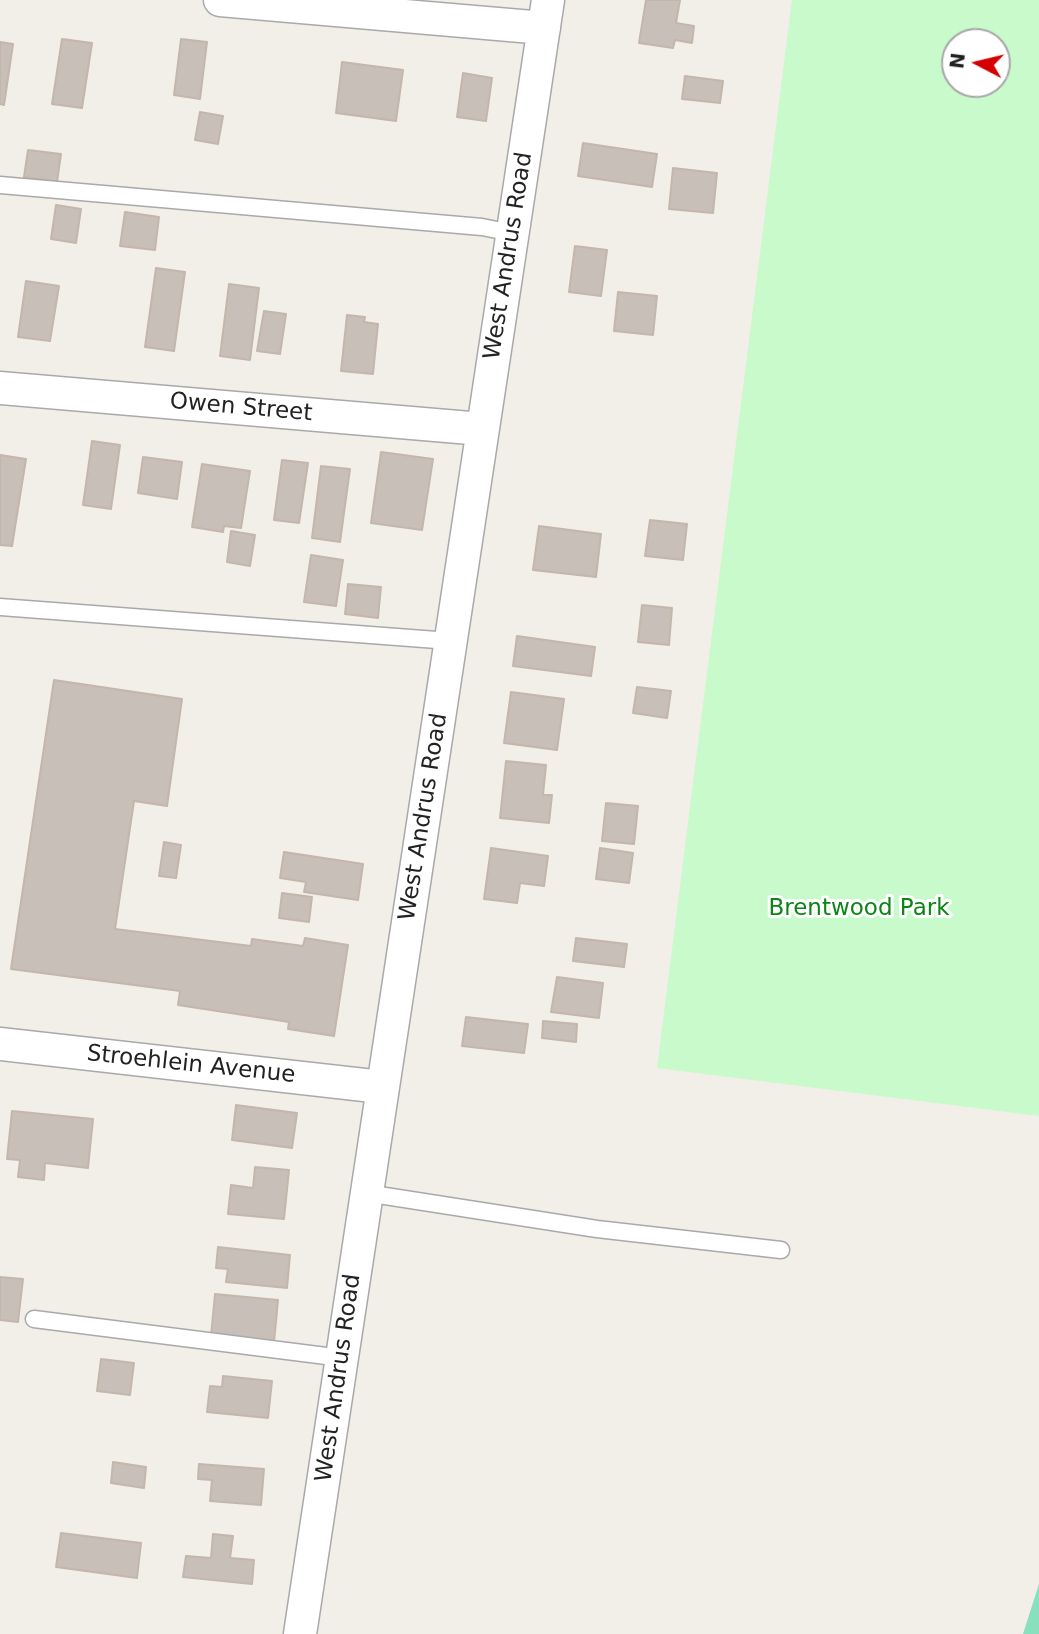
<!DOCTYPE html>
<html>
<head>
<meta charset="utf-8">
<style>
	body { margin:0 }
	#map { position:relative; width:1039px; height:1634px; overflow:hidden; background:#f2efe9; font-family:"DejaVu Sans",sans-serif }
	canvas { display:block }
	.north { position:absolute; left:941px; top:28px; width:70px; height:70px; box-sizing:border-box; background:#fff; border:2px solid #a7a7a7; border-radius:50%; rotate:277deg; font-size:19px; font-weight:700; line-height:28px; text-align:center; color:#222 }
	.north::after { content:''; display:block; margin:auto; width:24px; height:32px; background:#d40000; clip-path:polygon(50% 0,100% 100%,50% 72%,0 100%) }
</style>
</head>
<body>
<div id="map">
<canvas width="1039" height="1634"></canvas>
<div class="north">N</div>
</div>
<script>
const c = document.querySelector('canvas').getContext('2d');
c.lineJoin = 'round';
function paint(path, color) {
  c.fillStyle = color;
  c.fill(path, 'evenodd');
}
function shape(rows) {
  const path = new Path2D();
  for (const r of rows) {
    path.moveTo(r[0], r[1]);
    for (let i = 2; i < r.length; i += 2) path.lineTo(r[i], r[i + 1]);
  }
  return path;
}
function stroke(path, color, width, dash) {
  c.strokeStyle = color;
  c.lineWidth = width;
  c.lineCap = dash ? 'butt' : 'round';
  c.setLineDash(dash || []);
  c.stroke(path);
}
function label(font, color, halo, rows, align = 'center') {
  c.font = font + ' "DejaVu Sans",sans-serif';
  c.lineWidth = 6;
  c.setLineDash([]);
  c.textBaseline = 'middle';
  c.strokeStyle = halo;
  c.fillStyle = color;
  for (const [text, x, y, turn = 0] of rows) {
    c.save();
    c.translate(x, y);
    c.rotate((+turn || 0) * Math.PI / 180);
    c.textAlign = isNaN(turn) ? turn : align;
    if (halo) c.strokeText(text, 0, 0);
    c.fillText(text, 0, 0);
    c.restore();
  }
}
paint(shape([
	[792,0,1039,0,1039,1116,657,1068],
	[955,42,997,42,997,84,955,84]
]), '#c8facc');
paint(shape([
	[1039,1584,1039,1634,1023,1634]
]), '#88e0be');
const building = shape([
	[646,0,680,0,676,23,694,26,692,43,675,40,673,48,639,43,646,0],
	[62,39,92,43,82,108,52,104,62,39],
	[181,39,207,42,200,99,174,95,181,39],
	[0,42,13,44,4,105,0,104,0,42],
	[342,62,403,70,396,121,336,113,342,62],
	[463,73,492,78,486,121,457,117,463,73],
	[685,76,723,81,720,103,682,99,685,76],
	[200,112,223,116,218,144,195,140,200,112],
	[583,143,657,154,652,187,578,176,583,143],
	[28,150,61,154,57,182,24,177,28,150],
	[673,168,717,173,713,213,669,209,673,168],
	[56,205,81,209,76,243,51,239,56,205],
	[125,212,159,217,155,250,120,246,125,212],
	[575,246,607,250,601,296,569,292,575,246],
	[156,268,185,272,174,351,145,347,156,268],
	[26,281,59,286,50,341,18,337,26,281],
	[229,284,259,288,250,360,220,356,229,284],
	[618,292,657,296,653,335,614,331,618,292],
	[264,311,286,314,280,354,257,351,264,311],
	[347,315,365,317,364,322,378,324,373,374,341,371,347,315],
	[92,441,120,445,111,509,83,505,92,441],
	[381,452,433,459,422,530,371,523,381,452],
	[0,455,26,459,12,546,0,545,0,455],
	[143,457,182,462,177,499,138,493,143,457],
	[282,460,308,463,299,523,274,520,282,460],
	[202,464,250,471,241,528,224,526,223,532,192,527,202,464],
	[321,466,350,469,340,542,312,538,321,466],
	[650,520,687,524,683,560,645,556,650,520],
	[539,526,601,534,596,577,533,570,539,526],
	[231,531,255,535,250,566,227,562,231,531],
	[311,555,343,560,336,606,304,602,311,555],
	[348,584,381,587,378,618,345,614,348,584],
	[642,605,672,608,669,645,638,642,642,605],
	[517,636,595,647,591,676,513,666,517,636],
	[54,680,182,699,167,806,134,801,115,929,251,946,252,939,303,946,305,938,348,945,334,1036,288,1029,289,1022,178,1005,180,991,11,969,54,680],
	[637,687,671,691,667,718,633,713,637,687],
	[511,692,564,699,557,750,504,743,511,692],
	[506,761,546,765,543,795,552,795,549,823,500,818,506,761],
	[606,803,638,806,634,844,602,841,606,803],
	[164,842,181,845,176,878,159,876,164,842],
	[491,848,548,856,544,886,520,883,517,903,484,899,491,848],
	[600,848,633,853,629,883,596,879,600,848],
	[284,852,363,864,358,900,304,892,306,882,280,878,284,852],
	[282,893,312,897,309,922,279,918,282,893],
	[576,938,627,944,624,967,573,961,576,938],
	[557,977,603,983,599,1018,551,1012,557,977],
	[466,1017,528,1024,524,1053,462,1046,466,1017],
	[543,1021,577,1024,576,1042,542,1038,543,1021],
	[236,1105,297,1113,292,1148,232,1140,236,1105],
	[12,1111,93,1119,88,1168,45,1163,44,1180,18,1177,20,1160,7,1159,12,1111],
	[255,1167,289,1170,284,1219,228,1214,231,1185,253,1188,255,1167],
	[218,1247,290,1255,287,1288,226,1282,228,1269,216,1268,218,1247],
	[0,1277,23,1279,18,1322,0,1320,0,1277],
	[215,1294,278,1300,274,1342,211,1336,215,1294],
	[101,1359,134,1363,130,1395,97,1391,101,1359],
	[223,1376,272,1381,268,1418,207,1412,210,1386,222,1387,223,1376],
	[113,1462,146,1467,144,1488,111,1483,113,1462],
	[199,1464,264,1469,261,1505,210,1501,212,1480,198,1479,199,1464],
	[61,1533,141,1543,137,1578,56,1567,61,1533],
	[213,1534,233,1536,230,1558,254,1560,252,1584,183,1577,186,1556,211,1558,213,1534]
]);
paint(building, '#c7bfb8');
stroke(building, '#c4b6ab', 2);
const service = shape([
	[0,185,482,227,512,233],
	[0,607,450,641],
	[366,1193,597,1229,781,1250],
	[34,1319,342,1358]
]);
const minor = shape([
	[220,0,544,28],
	[0,388,482,429],
	[0,1044,382,1087],
	[300,1634,548,0]
]);
stroke(service, '#a9a9a9', 19);
stroke(minor, '#a9a9a9', 35);
stroke(service, '#fff', 16);
stroke(minor, '#fff', 32);
label('23px', '#222', '#fff', [
	["West Andrus Road",509,256,-81],
	["Owen Street",241,408,5],
	["West Andrus Road",424,817,-81],
	["Stroehlein Avenue",191,1065,6],
	["West Andrus Road",339,1378,-82]
]);
label('23px', '#0c8416', '#fff', [
	["Brentwood Park",859,909]
]);
</script>
</body>
</html>
